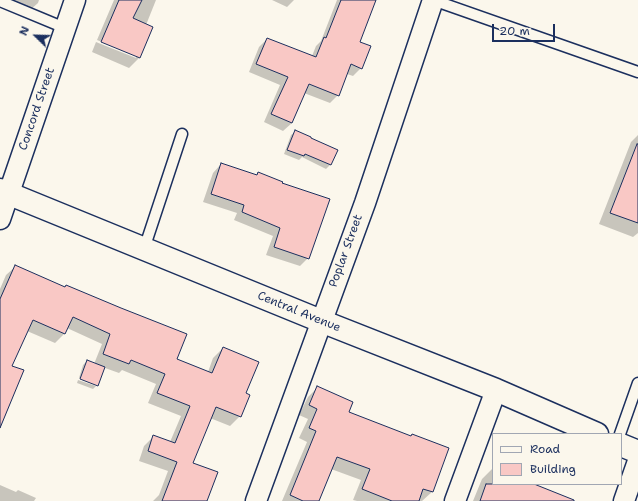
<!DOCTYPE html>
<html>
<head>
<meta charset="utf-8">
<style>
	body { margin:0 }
	#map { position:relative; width:638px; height:501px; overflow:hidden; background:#fbf7ec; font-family:"Shantell Sans",sans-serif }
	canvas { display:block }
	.legend { position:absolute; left:492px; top:433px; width:130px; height:52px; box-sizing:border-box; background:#fbf7ec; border:1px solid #a1a7b3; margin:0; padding:5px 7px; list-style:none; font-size:12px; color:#1b2f5e }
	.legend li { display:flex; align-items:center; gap:8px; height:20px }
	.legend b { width:20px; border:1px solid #a1a7b3 }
	.north { position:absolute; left:16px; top:16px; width:40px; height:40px; -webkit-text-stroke:3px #fbf7ec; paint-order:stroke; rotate:293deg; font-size:11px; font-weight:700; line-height:16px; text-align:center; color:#1b2f5e }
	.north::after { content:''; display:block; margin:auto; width:14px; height:18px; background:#1b2f5e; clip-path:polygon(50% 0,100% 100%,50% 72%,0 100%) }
	.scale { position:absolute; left:492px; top:24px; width:63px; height:18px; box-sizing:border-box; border:2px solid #1b2f5e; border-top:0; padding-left:5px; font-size:12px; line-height:14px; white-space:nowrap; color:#1b2f5e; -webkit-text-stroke:3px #fbf7ec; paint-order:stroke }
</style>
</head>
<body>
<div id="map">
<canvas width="638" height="501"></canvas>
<ul class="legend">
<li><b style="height:5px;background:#fbf7ec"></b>Road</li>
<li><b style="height:11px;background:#f9c8c5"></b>Building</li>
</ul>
<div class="north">N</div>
<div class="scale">20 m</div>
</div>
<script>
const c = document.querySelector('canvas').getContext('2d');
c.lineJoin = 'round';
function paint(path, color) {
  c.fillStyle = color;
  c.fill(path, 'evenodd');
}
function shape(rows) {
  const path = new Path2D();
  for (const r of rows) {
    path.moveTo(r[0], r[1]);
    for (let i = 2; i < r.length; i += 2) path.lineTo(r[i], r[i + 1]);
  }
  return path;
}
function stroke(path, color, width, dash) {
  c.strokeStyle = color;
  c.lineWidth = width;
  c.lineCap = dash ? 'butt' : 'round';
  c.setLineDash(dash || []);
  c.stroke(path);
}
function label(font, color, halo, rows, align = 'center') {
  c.font = font + ' "Shantell Sans",sans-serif';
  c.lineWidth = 3;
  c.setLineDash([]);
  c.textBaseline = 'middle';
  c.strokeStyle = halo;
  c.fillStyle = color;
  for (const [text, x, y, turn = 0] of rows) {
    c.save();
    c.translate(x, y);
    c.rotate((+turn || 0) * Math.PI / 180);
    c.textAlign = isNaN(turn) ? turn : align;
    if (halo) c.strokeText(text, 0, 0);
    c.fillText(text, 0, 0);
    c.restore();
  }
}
paint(shape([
	[0,0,39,0,38,3,29,11],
	[114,0,156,0,146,25,152,28,139,58,129,68,92,52,96,42,136,58,136,56,97,40],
	[272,0,294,0,287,7],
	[337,0,369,0,359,43,361,68,353,76,347,74,338,95,330,103,304,93,292,123,283,131,264,122,280,85,249,72,259,47,267,39,312,56,316,46,321,41],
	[295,132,330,165,326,169,302,157,299,160,284,154,291,135],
	[638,135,638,233,633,237,599,224,631,142],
	[221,164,256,176,259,173,308,258,300,266,266,255,273,236,234,220,237,213,203,202,213,173],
	[16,266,176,359,208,372,213,358,223,348,245,394,240,416,230,426,210,418,192,464,206,501,153,501,159,495,168,471,139,461,144,446,154,436,170,442,181,416,148,403,156,384,122,370,119,373,105,368,96,386,96,384,79,378,83,365,87,361,94,364,102,344,67,328,64,334,55,343,27,331,11,366,23,371,0,429,0,289,6,275],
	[78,380,96,386,93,389,77,383],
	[318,387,347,412,410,437,412,435,448,449,432,492,422,501,357,501,353,500,361,480,331,469,318,501,282,501,307,442,299,438,308,419,299,415,308,397],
	[493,468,493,484,531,484,575,501,473,501,482,479],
	[0,485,16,492,18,490,36,498,34,501,0,501]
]), '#0003');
const building = shape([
	[119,0,142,0,133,18,153,27,140,58,101,42,119,0],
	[341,0,376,0,360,42,371,46,362,69,351,64,339,96,309,84,292,123,271,114,288,77,256,64,267,38,316,57,324,37,326,38,341,0],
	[295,130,311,137,311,138,338,150,331,165,305,154,304,156,287,150,295,130],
	[637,144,638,144,638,223,610,213,637,144],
	[221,163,257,175,258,172,283,182,282,183,330,199,309,259,274,247,280,228,242,212,244,205,211,194,221,163],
	[15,265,65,287,66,285,121,308,187,334,177,359,212,373,223,347,259,362,246,393,250,395,241,417,216,407,193,463,218,472,207,501,162,501,177,462,148,451,153,435,175,443,190,406,157,393,165,374,131,360,129,364,103,354,110,334,73,317,65,334,33,320,12,366,24,370,0,428,0,299,15,265],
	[87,360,105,367,98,386,80,379,87,360],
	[317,386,353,402,349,412,411,436,412,434,449,448,433,492,423,489,419,501,392,501,362,489,370,469,337,457,319,501,303,501,290,495,316,431,309,428,317,409,309,405,317,386],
	[486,484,534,484,574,500,574,501,480,501,486,484]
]);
paint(building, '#f9c8c5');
stroke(building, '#1b2f5e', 1);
const lane = shape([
	[433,0,638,72],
	[0,1,65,28],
	[144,249,182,134],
	[620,434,638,383]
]);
const street = shape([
	[0,219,75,0],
	[256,501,365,203,433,0],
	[455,501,496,390],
	[624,501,638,461]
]);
const secondary = shape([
	[0,190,321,321,496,390,597,434],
	[621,445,638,452]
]);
stroke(lane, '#1b2f5e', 13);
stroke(street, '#1b2f5e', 23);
stroke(secondary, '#1b2f5e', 25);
stroke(lane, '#fbf7ec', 10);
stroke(street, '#fbf7ec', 20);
stroke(secondary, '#fbf7ec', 22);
label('12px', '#1b2f5e', '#fbf7ec', [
	["Concord Street",37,109,-71],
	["Poplar Street",346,251,-70],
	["Central Avenue",299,312,22]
]);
</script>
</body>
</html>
